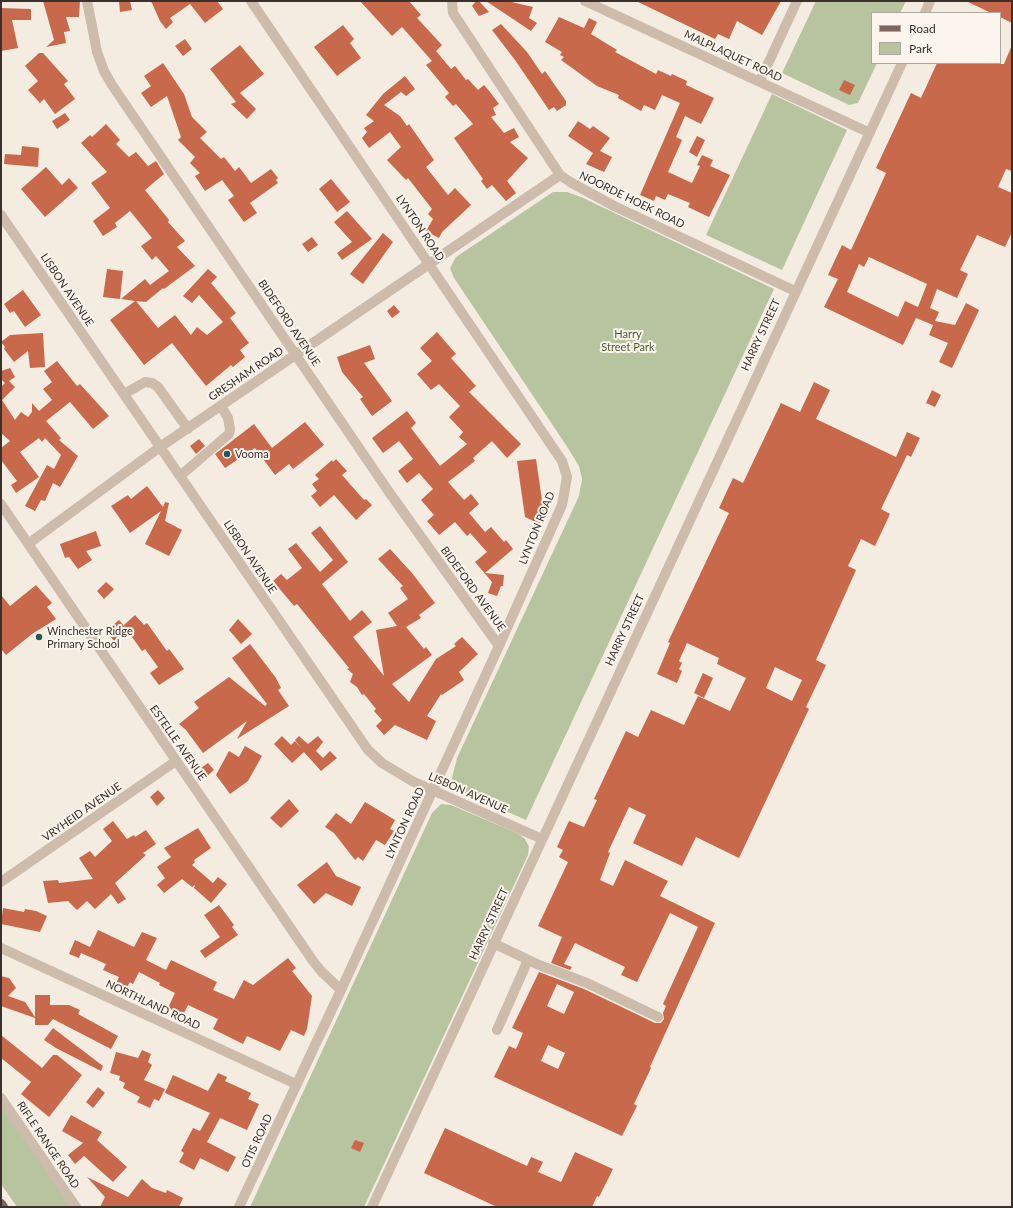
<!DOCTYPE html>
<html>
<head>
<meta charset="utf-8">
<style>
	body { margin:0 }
	#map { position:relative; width:1013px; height:1208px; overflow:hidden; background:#f4ebe1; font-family:Lato,sans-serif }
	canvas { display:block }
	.frame { position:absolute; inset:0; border:2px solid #3b302b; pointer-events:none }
	.legend { position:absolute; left:871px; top:12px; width:130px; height:52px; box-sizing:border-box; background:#fbf5ee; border:1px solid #aea6a0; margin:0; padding:5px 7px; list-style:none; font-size:12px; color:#3b302b }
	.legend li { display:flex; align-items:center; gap:8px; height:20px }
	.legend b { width:20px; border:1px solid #aea6a0 }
</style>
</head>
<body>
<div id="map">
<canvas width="1013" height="1208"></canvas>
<div class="frame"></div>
<ul class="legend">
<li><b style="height:5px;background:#7d675c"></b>Road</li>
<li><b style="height:11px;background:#b8c4a0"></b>Park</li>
</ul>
</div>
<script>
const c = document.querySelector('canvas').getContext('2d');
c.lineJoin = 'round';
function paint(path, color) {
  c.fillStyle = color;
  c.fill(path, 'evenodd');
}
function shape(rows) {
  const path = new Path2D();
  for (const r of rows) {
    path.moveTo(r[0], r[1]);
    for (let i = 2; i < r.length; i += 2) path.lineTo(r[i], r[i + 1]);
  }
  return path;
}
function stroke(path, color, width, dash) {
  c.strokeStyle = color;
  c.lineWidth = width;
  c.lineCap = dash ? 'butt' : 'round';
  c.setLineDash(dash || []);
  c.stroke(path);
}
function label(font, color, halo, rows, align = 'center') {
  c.font = font + ' Lato,sans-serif';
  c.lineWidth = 4;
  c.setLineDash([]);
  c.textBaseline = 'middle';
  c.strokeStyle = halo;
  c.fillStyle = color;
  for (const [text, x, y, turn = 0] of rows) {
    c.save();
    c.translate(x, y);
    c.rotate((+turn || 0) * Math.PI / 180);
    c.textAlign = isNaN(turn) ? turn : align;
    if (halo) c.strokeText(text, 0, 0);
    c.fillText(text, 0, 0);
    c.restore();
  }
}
paint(shape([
	[816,1,906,1,900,13,872,13,872,63,877,63,858,103,849,105,782,73],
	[772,94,847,130,782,270,706,235],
	[553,192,567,192,581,197,774,289,526,820,462,792,454,786,452,778,457,758,579,496,582,479,579,466,566,445,454,278,450,268,456,257],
	[441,804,451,805,519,834,525,839,529,847,528,855,364,1207,250,1207,432,813],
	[1,1104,71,1207,17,1207,1,1184]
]), '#b8c4a0');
paint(shape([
	[43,1,80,1,79,17,66,17,70,31,64,32,66,43,46,47,54,40],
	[119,1,130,1,132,10,120,12],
	[151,1,217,1,223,9,205,23,190,4,170,18,173,22,166,29,160,21],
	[360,1,409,1,421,15,417,18,442,45,436,51,451,69,455,66,466,80,468,79,478,90,484,85,490,92,499,104,493,108,496,115,491,117,504,133,514,128,519,137,510,142,528,158,507,181,516,193,506,201,492,185,487,189,481,181,483,179,454,138,473,124,456,104,453,106,445,97,449,93,426,65,432,61,402,27,392,36],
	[476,1,479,1,489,12,479,16,472,6],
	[486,1,507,1,533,7,529,18,537,23,531,31],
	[636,1,781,1,762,35,737,21,729,39,718,34,715,39],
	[966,1,1012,1,1012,23,1000,17,1000,13,991,13],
	[1,8,31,9,31,20,12,20,18,48,1,51,1,39,2,39],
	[559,17,584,28,589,18,597,22,591,34,617,50,615,52,656,74,658,70,671,76,672,74,687,81,686,85,714,98,701,124,685,116,676,137,682,140,668,172,692,183,700,166,697,165,702,155,713,160,710,166,730,175,709,217,688,207,690,203,668,194,665,200,656,196,654,201,640,195,680,103,662,95,655,110,644,105,641,111,618,98,619,95,597,86,561,60,564,57,560,55,562,52,545,42],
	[501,24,527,52,542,74,545,71,566,101,566,105,557,111,554,107,549,110,515,60,492,30],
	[343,25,354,39,350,43,361,58,337,76,314,47],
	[185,39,192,49,183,56,175,46],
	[240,45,264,74,240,93,256,109,247,119,231,104,236,102,210,69],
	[1012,45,1012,171,1006,169,998,187,1012,193,1012,232,1005,247,977,235,960,270,968,274,957,298,937,289,930,308,939,312,935,321,955,325,966,303,979,310,952,368,939,362,948,343,929,335,933,325,916,318,903,345,824,307,838,279,828,275,842,245,851,250,868,213,886,173,876,168,911,93,921,98,937,63,1004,64],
	[869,257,927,284,918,307,905,301,898,317,847,292,859,264,864,267],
	[39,53,43,53,68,81,64,84,75,99,55,114,44,99,40,103,28,90,38,81,25,66],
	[163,63,184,94,192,117,207,132,200,138,221,159,224,157,235,171,239,167,251,183,271,169,278,178,276,180,278,183,250,203,257,213,244,222,228,200,234,196,222,180,205,191,195,176,200,173,190,163,195,157,178,140,181,137,167,96,151,107,141,93,151,86,144,76],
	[405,76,415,89,406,96,401,92,384,105,400,116,407,126,409,124,434,160,426,167,448,195,455,188,471,205,442,232,439,238,426,231,433,219,428,214,432,209,408,178,406,180,387,160,401,147,390,132,369,148,362,138,367,132,364,128,374,121,366,115,383,94],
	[844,80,855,85,850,95,839,90],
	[65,113,70,120,57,129,52,121],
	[578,121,590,129,593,126,610,138,600,151,612,157,604,172,586,164,593,153,568,136],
	[106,124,120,140,116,144,129,157,136,152,148,166,156,161,164,174,145,190,169,220,168,222,185,241,177,247,195,266,164,289,163,288,146,302,136,301,158,328,175,315,191,335,197,327,207,335,223,322,199,295,192,303,183,296,208,269,217,277,211,283,236,313,230,318,249,343,240,350,245,357,233,367,231,365,206,386,172,343,144,365,110,320,135,301,121,299,145,279,150,285,169,271,156,256,152,260,141,246,152,238,130,211,115,223,117,227,103,236,93,221,110,208,91,183,107,172,81,143,90,135,92,137],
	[697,136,705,140,697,157,689,152],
	[22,146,39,148,38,167,4,164,5,154,21,155],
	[46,167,62,185,69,178,78,188,45,217,21,189],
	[331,179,350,202,337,212,319,189],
	[347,211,372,239,342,260,337,253,352,242,334,222],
	[383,233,393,242,363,284,350,274],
	[312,237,318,245,308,252,302,244],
	[107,269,123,271,120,299,103,297],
	[23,290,41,315,25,327,14,311,10,313,4,304],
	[394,305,400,312,392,318,387,311],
	[437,332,456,354,451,358,476,386,469,392,521,444,507,458,492,441,473,458,475,461,448,482,464,500,471,494,479,504,469,513,485,532,491,527,504,542,506,540,513,549,485,573,504,575,503,586,501,586,497,596,488,593,492,582,475,562,487,552,470,533,467,536,455,522,439,535,427,521,434,515,421,500,433,489,419,473,407,483,398,471,413,459,399,441,383,453,372,438,407,411,416,423,411,428,440,466,467,444,459,437,463,432,449,417,460,406,439,384,431,390,417,374,432,361,420,348],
	[43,333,45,367,30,368,28,351,14,362,4,349,5,347,1,342,10,335],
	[370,345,375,359,364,363,392,401,372,416,360,399,363,397,342,372,337,357],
	[57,361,77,386,80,384,109,416,93,429,70,402,46,421,61,438,59,440,78,456,60,487,53,483,45,501,41,500,35,511,25,506,47,465,54,469,61,455,45,438,42,442,39,438,20,452,39,477,16,493,11,485,17,481,1,460,1,448,10,441,1,433,1,387,5,383,1,379,1,371,10,368,15,377,9,381,15,387,2,400,15,420,21,412,28,417,32,412,32,403,39,411,52,400,43,389,52,382,44,371],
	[814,382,830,390,816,419,896,457,907,432,920,438,911,457,907,455,881,509,890,514,875,546,861,539,848,566,856,570,816,660,826,665,806,707,809,709,739,858,696,837,682,866,633,843,646,815,629,807,608,852,610,853,600,880,613,886,625,860,668,881,660,896,715,923,650,1067,651,1068,634,1104,637,1106,622,1136,494,1077,509,1046,516,1049,523,1033,512,1028,539,972,584,989,655,1023,661,1023,664,1019,663,1013,666,1006,663,1004,698,927,670,913,637,982,621,975,625,967,575,943,564,964,572,967,570,970,551,963,562,937,538,926,568,862,559,857,563,850,557,847,569,821,584,827,597,800,594,799,626,731,638,737,651,710,684,725,698,696,730,711,746,678,717,664,719,658,687,643,679,661,682,663,679,669,682,671,677,683,657,674,670,643,668,642,729,513,719,508,733,478,743,483,781,403,800,412],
	[775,667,802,680,792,701,766,688],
	[557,984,574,992,564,1014,547,1006],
	[548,1045,565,1053,558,1069,541,1061],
	[932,390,941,395,935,407,926,403],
	[305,422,324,445,293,469,289,464,275,475,255,448,225,468,215,454,254,424,272,448],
	[199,439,205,446,196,454,190,446],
	[336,459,347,471,342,475,364,500,366,499,372,505,356,520,334,495,320,507,311,496,317,491,312,484,319,479,315,475,332,460,333,462],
	[536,459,544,514,540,524,525,517,517,461],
	[147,486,163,507,165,502,169,503,165,521,182,530,169,556,145,544,161,511,130,533,111,506,128,495,131,499],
	[320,526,348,562,322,584,350,621,362,610,372,622,353,637,384,676,376,630,397,626,388,613,408,599,400,588,403,586,378,559,390,549,412,573,435,603,419,615,421,618,406,627,424,649,426,647,432,655,392,684,409,702,436,659,456,646,454,644,462,637,478,654,459,672,464,680,442,695,441,694,427,716,436,721,427,740,395,725,384,735,376,726,382,720,374,711,376,709,364,694,362,695,357,687,350,682,353,674,347,669,349,668,297,604,294,606,273,581,281,574,287,580,302,568,288,549,296,543,320,572,333,560,311,533],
	[96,531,101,546,86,551,92,560,78,569,69,557,65,558,60,544],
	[106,582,114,589,104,599,97,591],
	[36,585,52,603,47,607,56,619,32,634,6,655,1,649,1,595,10,606],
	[135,615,144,625,147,623,167,651,169,649,184,669,159,685,150,673,158,667,145,649,142,651,127,630,114,641,106,631,119,620,125,627,124,625],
	[238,619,252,634,241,644,229,630],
	[250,644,276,678,281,688,278,690,289,706,237,739,247,721,203,753,186,730,179,724,199,708,194,702,229,677,265,706,267,704,232,658],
	[703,673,713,678,704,698,694,693],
	[282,736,291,745,295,741,302,749,295,740,299,736,308,744,318,736,323,742,316,751,323,758,330,751,337,758,321,771,304,752,292,763,274,744],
	[245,746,262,756,248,781,230,794,216,775,229,751,239,757],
	[208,763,214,770,207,776,201,768],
	[158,790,165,798,157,806,150,797],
	[289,799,299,811,281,828,270,818],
	[365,802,395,820,390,829,394,831,385,845,376,840,363,861,358,857,355,860,334,833,325,827,336,813,351,824],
	[113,821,127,839,134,835,135,837,146,830,156,844,143,853,146,855,115,883,126,899,118,904,111,894,95,909,87,901,77,910,68,901,48,903,43,881,58,880,59,883,93,879,79,858,90,851,95,857,112,841,103,829],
	[198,828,211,848,194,860,195,862,192,865,213,883,218,877,227,884,211,903,194,888,195,885,192,887,182,879,164,893,157,885,165,878,157,867,171,857,164,848],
	[327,862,336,876,361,887,352,906,326,893,314,904,297,885],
	[219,905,234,925,232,927,238,935,205,958,200,951,220,937,204,915],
	[3,908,24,912,25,909,36,911,47,916,40,932,1,924],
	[98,930,134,947,142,932,157,938,146,960,166,970,171,960,217,982,213,990,234,999,244,980,253,985,288,958,296,968,292,971,312,996,307,1029,304,1036,291,1030,280,1051,247,1036,243,1044,213,1029,218,1019,188,1005,183,1015,168,1008,175,993,159,985,160,983,139,972,133,984,130,982,126,989,116,984,119,977,103,970,106,964,81,953,79,958,69,954,75,940,90,947],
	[1,976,9,978,16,988,8,996,25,1002,35,1017,35,995,50,995,50,1005,69,1005,80,1010,78,1014,118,1036,111,1049,53,1019,48,1025,35,1025,35,1018,1,1006],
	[53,1028,103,1066,101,1071,56,1048,44,1040],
	[1,1035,42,1068,53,1055,57,1055,82,1075,49,1117,21,1094,31,1082,1,1058],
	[142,1050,151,1054,148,1062,152,1065,144,1080,165,1089,159,1101,154,1099,150,1108,137,1102,140,1097,123,1088,125,1083,119,1080,120,1076,110,1073,116,1052,138,1058],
	[218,1073,227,1077,225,1081,251,1093,248,1099,259,1104,247,1130,220,1118,207,1142,236,1157,228,1172,200,1158,194,1170,179,1162,184,1153,181,1151,193,1128,200,1131,210,1113,165,1093,173,1075,208,1091],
	[98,1087,105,1093,93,1108,86,1102],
	[71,1115,102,1132,97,1140,127,1167,113,1182,84,1156,75,1164,68,1155,83,1143,62,1131],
	[445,1128,527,1166,531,1157,543,1162,538,1172,561,1182,575,1152,613,1169,599,1197,597,1196,592,1207,497,1207,424,1173],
	[355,1140,364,1143,360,1152,351,1148],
	[87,1177,128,1197,142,1179,152,1188,166,1193,167,1190,183,1198,179,1207,100,1207,105,1197]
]), '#c8694b');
stroke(shape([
	[87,1,97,52,104,71,112,85,389,492,499,646],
	[452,1,453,13,560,175,570,182,614,206,795,291],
	[585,1,870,133],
	[925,13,930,1],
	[760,81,797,1],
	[1,215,368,750,382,763,412,781,542,839],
	[124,394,145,382,152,383,158,387,188,429],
	[180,476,229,434,230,429,228,418,221,406],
	[1,504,313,961,321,971,341,990],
	[28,544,160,447,560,175],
	[1,882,176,761],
	[493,943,539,965,587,983,658,1017],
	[1,948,296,1084],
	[497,1030,528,960],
	[1,1098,76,1207],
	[239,1207,341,990,499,646,562,505,567,477,562,461,251,1],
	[372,1207,902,63]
]), '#cdbbac', 10);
stroke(shape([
	[1,1204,3,1207]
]), '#7d675c', 10);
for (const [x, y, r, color] of [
	[227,454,4,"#1f5a5e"],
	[39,637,4,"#1f5a5e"]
]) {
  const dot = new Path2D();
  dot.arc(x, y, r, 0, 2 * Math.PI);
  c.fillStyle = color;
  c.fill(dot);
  stroke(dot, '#fbf5ee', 1.5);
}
label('11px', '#3b302b', '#fbf5ee', [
	["MALPLAQUET ROAD",733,56,25],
	["NOORDE HOEK ROAD",632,200,26],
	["LYNTON ROAD",420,228,56],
	["LISBON AVENUE",67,290,56],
	["BIDEFORD AVENUE",289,323,56],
	["HARRY STREET",761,335,-65],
	["GRESHAM ROAD",246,374,-34],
	["LYNTON ROAD",537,528,-68],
	["LISBON AVENUE",250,557,56],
	["BIDEFORD AVENUE",473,589,54],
	["HARRY STREET",625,630,-65],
	["ESTELLE AVENUE",178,743,55],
	["LISBON AVENUE",468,793,24],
	["VRYHEID AVENUE",82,812,-35],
	["LYNTON ROAD",405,823,-65],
	["HARRY STREET",489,924,-65],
	["NORTHLAND ROAD",153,1005,25],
	["OTIS ROAD",257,1141,-65],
	["RIFLE RANGE ROAD",48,1145,56]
]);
label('11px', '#4a5a2e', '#fbf5ee', [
	["Harry",628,334],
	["Street Park",628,347]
]);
label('11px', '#3b302b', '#fbf5ee', [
	["Vooma",235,454],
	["Winchester Ridge",47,631],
	["Primary School",47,644]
], 'left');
</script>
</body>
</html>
